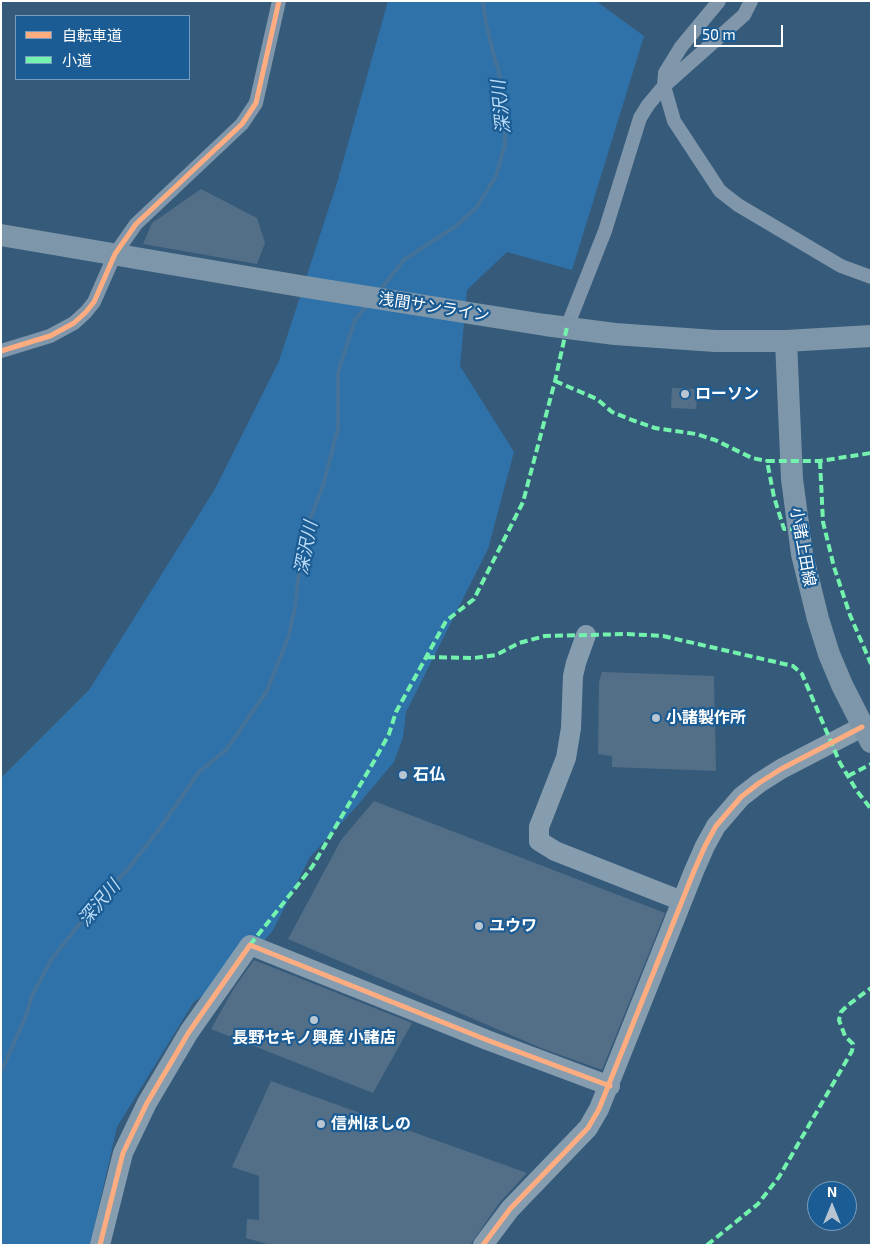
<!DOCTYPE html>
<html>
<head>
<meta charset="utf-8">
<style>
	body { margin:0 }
	#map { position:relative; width:872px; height:1246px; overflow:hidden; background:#365a79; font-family:"Exo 2","Noto Sans JP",sans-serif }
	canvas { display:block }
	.frame { position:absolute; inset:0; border:2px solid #fff; pointer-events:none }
	.legend { position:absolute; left:15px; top:15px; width:175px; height:65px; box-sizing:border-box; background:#1b5c94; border:1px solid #769dbf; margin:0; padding:6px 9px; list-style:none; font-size:15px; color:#fff }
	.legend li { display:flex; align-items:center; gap:10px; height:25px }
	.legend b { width:25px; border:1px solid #769dbf }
	.north { position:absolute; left:807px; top:1181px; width:50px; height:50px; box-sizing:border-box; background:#1b5c94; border:1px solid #769dbf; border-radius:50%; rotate:0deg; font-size:14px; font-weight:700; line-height:20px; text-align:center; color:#fff }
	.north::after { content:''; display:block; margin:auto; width:18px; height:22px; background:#b9c5d0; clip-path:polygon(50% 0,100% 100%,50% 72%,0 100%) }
	.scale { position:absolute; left:694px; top:25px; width:89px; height:22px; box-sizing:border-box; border:2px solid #fff; border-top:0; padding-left:6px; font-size:15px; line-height:18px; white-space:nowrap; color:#fff; -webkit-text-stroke:4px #1b5c94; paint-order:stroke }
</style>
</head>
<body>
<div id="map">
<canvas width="872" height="1246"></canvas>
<div class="frame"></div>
<ul class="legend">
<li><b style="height:6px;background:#ffac80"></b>自転車道</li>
<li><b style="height:6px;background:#73f3ae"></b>小道</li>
</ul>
<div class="north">N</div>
<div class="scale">50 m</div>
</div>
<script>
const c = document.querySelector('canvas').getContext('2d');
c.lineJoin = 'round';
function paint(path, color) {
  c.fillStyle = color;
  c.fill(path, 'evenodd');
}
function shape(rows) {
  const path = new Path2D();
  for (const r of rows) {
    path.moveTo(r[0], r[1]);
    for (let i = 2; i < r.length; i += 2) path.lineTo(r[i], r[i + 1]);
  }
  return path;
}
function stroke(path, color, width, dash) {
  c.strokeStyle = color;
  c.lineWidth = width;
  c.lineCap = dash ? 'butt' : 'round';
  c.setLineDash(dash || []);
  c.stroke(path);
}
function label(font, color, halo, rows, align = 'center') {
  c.font = font + ' "Exo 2","Noto Sans JP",sans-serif';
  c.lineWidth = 4.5;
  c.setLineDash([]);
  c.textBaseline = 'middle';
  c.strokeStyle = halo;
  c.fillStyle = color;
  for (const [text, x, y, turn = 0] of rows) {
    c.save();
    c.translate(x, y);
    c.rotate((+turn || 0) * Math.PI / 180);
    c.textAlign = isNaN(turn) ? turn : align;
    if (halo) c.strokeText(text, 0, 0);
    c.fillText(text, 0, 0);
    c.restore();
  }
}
paint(shape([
	[388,1,596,1,644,36,572,270,507,252,467,290,460,366,514,452,488,549,406,712,403,737,394,762,356,807,310,857,273,930,254,953,193,1003,117,1127,90,1245,1,1245,1,778,89,690,215,489,279,361,337,183]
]), '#2f72aa');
stroke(shape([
	[379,291,404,260,456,226,476,208,496,176,505,145,505,111,498,67,496,64,486,23,483,1],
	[1,1072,26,1016,32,996,51,960,100,898,128,869,160,828,199,772,226,750,267,691,288,638,295,608,298,580,306,543,308,524,323,486,338,428,338,372,355,320,368,304]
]), '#457299', 4);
paint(shape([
	[201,189,257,218,265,243,257,264,143,244,152,223],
	[672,388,698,389,696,409,671,408],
	[602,672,714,676,716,771,612,767,612,756,598,754,599,682],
	[374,801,665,913,602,1070,541,1048,288,939,341,840],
	[254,960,412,1023,373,1093,211,1029,234,988],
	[271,1081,527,1173,500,1202,470,1245,271,1245,246,1238,247,1219,259,1220,259,1176,232,1167]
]), '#536f88');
stroke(shape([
	[719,1,681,47,665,73,664,86,674,121,720,191,738,205,841,266,871,277],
	[567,327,605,231,640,118,648,105,664,86,744,15,751,1],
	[1,351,50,336,74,323,86,312,94,302,115,254,136,224,242,124,256,103,279,1]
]), '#7f96ab', 14);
stroke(shape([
	[586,635,576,663,573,676,571,728,566,758,539,827,539,841,555,851,682,901],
	[100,1245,123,1153,147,1103,189,1032,250,945,487,1040,610,1086],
	[483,1245,510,1209,588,1128,599,1109,694,871,705,846,716,826,741,797,759,783,781,769,862,727]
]), '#869db0', 20);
stroke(shape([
	[1,235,306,287,545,325,615,334,715,341,786,341,871,336],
	[786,341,792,479,802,554,818,619,829,654,842,685,871,742]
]), '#7d96a9', 22);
stroke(shape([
	[555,381,597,399,612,412,632,420,655,428,696,434,715,440,752,458,767,461],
	[820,461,823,522,834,567,850,615,871,664],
	[798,529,784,529,774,497,767,461,820,461,871,453],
	[427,657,474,658,496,655,519,643,545,636,627,634,663,636,793,666,802,674,840,763,857,791,871,809],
	[848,776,871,764],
	[250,945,312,867,373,763,389,734,396,712,446,621,474,599,523,502,555,381,567,327],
	[707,1245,758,1204,779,1177,852,1051,853,1044,845,1036,839,1020,841,1012,848,1005,871,988]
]), '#73f3ae', 4, [8, 4]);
stroke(shape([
	[1,351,50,336,74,323,86,312,94,302,115,254,136,224,242,124,256,103,279,1],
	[100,1245,123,1153,147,1103,189,1032,250,945,487,1040,610,1086],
	[483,1245,510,1209,588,1128,599,1109,694,871,705,846,716,826,741,797,759,783,781,769,862,727]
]), '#ffac80', 5);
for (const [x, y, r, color] of [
	[685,394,5,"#b9c5d0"],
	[656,718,5,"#b9c5d0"],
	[403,775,5,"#b9c5d0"],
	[479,926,5,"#b9c5d0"],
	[314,1020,5,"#b9c5d0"],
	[321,1124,5,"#b9c5d0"]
]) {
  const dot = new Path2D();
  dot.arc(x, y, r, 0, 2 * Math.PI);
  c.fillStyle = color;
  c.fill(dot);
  stroke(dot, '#1b5c94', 2);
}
label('16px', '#fff', '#1b5c94', [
	["浅間サンライン",434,307,9],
	["小諸上田線",803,547,80]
]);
label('bold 16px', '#fff', '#1b5c94', [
	["ローソン",695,394],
	["小諸製作所",666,718],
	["石仏",413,775],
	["ユウワ",489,926],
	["長野セキノ興産 小諸店",314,1038,"center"],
	["信州ほしの",331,1124]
], 'left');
label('italic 18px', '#b9dbf6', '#1b5c94', [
	["深沢川",501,107,-96],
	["深沢川",306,548,-79],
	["深沢川",99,903,-50]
]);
</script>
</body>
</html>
